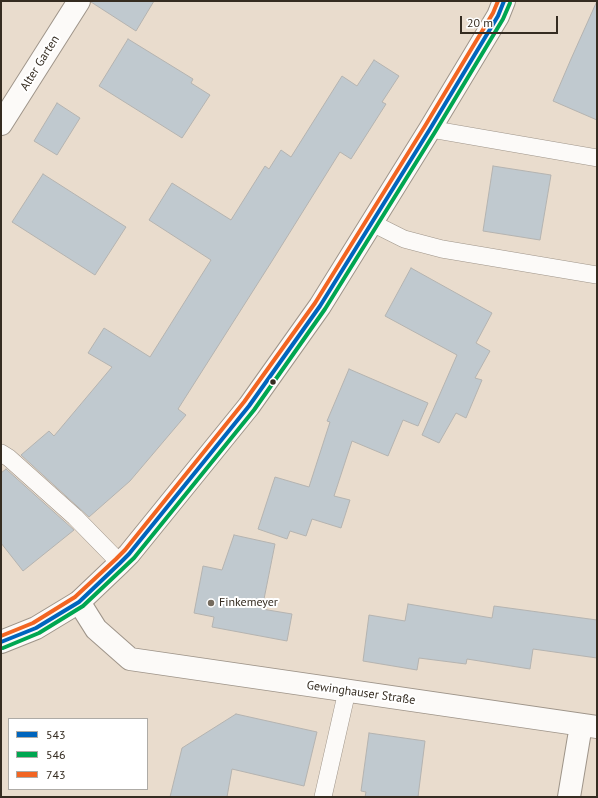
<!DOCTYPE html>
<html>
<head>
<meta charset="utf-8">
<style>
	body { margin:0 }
	#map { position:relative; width:598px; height:798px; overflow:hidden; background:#e9dccd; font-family:"PT Sans",sans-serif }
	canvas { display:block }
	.frame { position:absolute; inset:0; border:2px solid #352c21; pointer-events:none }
	.legend { position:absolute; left:8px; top:718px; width:140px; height:72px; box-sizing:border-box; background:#fff; border:1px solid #aeaba6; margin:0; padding:5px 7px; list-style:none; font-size:12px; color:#352c21 }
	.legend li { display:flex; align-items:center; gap:8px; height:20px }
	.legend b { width:20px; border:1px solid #aeaba6 }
	.scale { position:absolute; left:460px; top:16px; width:98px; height:18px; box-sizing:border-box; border:2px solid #352c21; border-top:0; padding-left:5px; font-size:12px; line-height:14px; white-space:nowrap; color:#352c21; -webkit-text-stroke:3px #fff; paint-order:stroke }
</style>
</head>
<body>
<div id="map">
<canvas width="598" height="798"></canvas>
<div class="frame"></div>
<ul class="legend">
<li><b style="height:5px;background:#0065bd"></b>543</li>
<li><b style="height:5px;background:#00a651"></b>546</li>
<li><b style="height:5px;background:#f26522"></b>743</li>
</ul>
<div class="scale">20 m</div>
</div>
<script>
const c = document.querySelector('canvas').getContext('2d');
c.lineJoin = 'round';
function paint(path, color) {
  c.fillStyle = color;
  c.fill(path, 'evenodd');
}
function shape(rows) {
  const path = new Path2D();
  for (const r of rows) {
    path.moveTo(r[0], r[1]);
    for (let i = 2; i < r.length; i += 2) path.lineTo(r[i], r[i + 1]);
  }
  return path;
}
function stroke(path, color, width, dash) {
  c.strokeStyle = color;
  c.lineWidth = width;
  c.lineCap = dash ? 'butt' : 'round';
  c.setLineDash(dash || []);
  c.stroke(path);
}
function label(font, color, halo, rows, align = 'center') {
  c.font = font + ' "PT Sans",sans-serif';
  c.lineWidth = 4;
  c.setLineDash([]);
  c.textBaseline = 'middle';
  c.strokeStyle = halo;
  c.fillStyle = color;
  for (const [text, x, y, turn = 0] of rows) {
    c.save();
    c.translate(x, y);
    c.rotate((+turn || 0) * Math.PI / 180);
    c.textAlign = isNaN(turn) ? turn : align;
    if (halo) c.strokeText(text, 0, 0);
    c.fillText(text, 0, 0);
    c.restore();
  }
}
const building = shape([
	[91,1,154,1,136,31,91,2,91,1],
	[597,1,597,120,553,101,571,59,597,1],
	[128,39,193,79,191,83,210,95,182,138,99,86,128,39],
	[374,60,399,76,382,102,386,104,351,159,340,152,272,261,178,409,186,415,130,481,89,517,21,455,49,431,54,436,112,367,88,353,104,328,150,357,211,260,149,220,172,183,231,220,265,166,269,169,281,150,291,157,342,76,357,86,374,60],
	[57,103,80,118,57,155,34,141,57,103],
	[493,166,551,175,540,240,483,231,493,166],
	[43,174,126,227,95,275,12,222,43,174],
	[411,268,492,313,476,343,490,351,475,378,482,380,466,418,456,413,439,443,422,435,457,355,385,316,411,268],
	[349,369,428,403,418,426,403,420,388,456,352,441,334,496,350,500,341,528,312,519,306,536,290,531,287,539,258,529,275,477,309,487,330,422,327,421,349,369],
	[6,469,74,530,23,571,1,543,1,473,6,469],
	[234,535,275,544,262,609,292,614,287,641,212,627,214,617,194,613,203,566,222,570,234,535],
	[408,604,492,618,494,606,597,620,597,658,533,649,530,669,467,659,466,664,419,658,417,670,363,661,369,615,405,621,408,604],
	[236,714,317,732,304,786,232,769,227,797,170,797,182,748,236,714],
	[369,733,425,741,418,797,365,797,366,792,361,791,369,733]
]);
paint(building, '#c0c9cf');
stroke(building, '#b4b3b0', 1);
const lane = shape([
	[430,129,597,158],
	[372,223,404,239,442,249,597,275],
	[1,453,9,458,75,517,120,563],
	[323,797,347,691]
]);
const street = shape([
	[1,124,79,1],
	[79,602,96,629,130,659,597,727],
	[569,797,581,725]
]);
const secondary = shape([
	[1,642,36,628,79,602,120,563,129,554,249,406,320,306,430,129,498,16,504,1]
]);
stroke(lane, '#9e9489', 18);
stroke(street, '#9e9489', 24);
stroke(secondary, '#9e9489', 24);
stroke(lane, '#fcfaf8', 17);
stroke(street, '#fcfaf8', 22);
stroke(secondary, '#fcfaf8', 22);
stroke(shape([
	[1,642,36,628,79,602,120,563,129,554,249,406,320,306,430,129,498,16,504,1]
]), '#0065bd', 4);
stroke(shape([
	[3,648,39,633,83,606,134,558,254,410,325,309,435,132,503,19,510,3]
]), '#00a651', 4);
stroke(shape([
	[1,636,33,623,75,597,116,559,125,550,244,402,315,303,425,126,493,13,498,1]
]), '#f26522', 4);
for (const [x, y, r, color] of [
	[273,382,3.5,"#352c21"],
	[211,603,4,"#746a5d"]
]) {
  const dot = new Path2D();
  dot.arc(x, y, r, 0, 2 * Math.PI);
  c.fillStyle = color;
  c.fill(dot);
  stroke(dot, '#fff', 1.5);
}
label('12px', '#352c21', '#fff', [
	["Alter Garten",40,63,-58],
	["Gewinghauser Straße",361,693,8]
]);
label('12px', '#352c21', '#fff', [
	["Finkemeyer",219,603]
], 'left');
</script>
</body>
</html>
